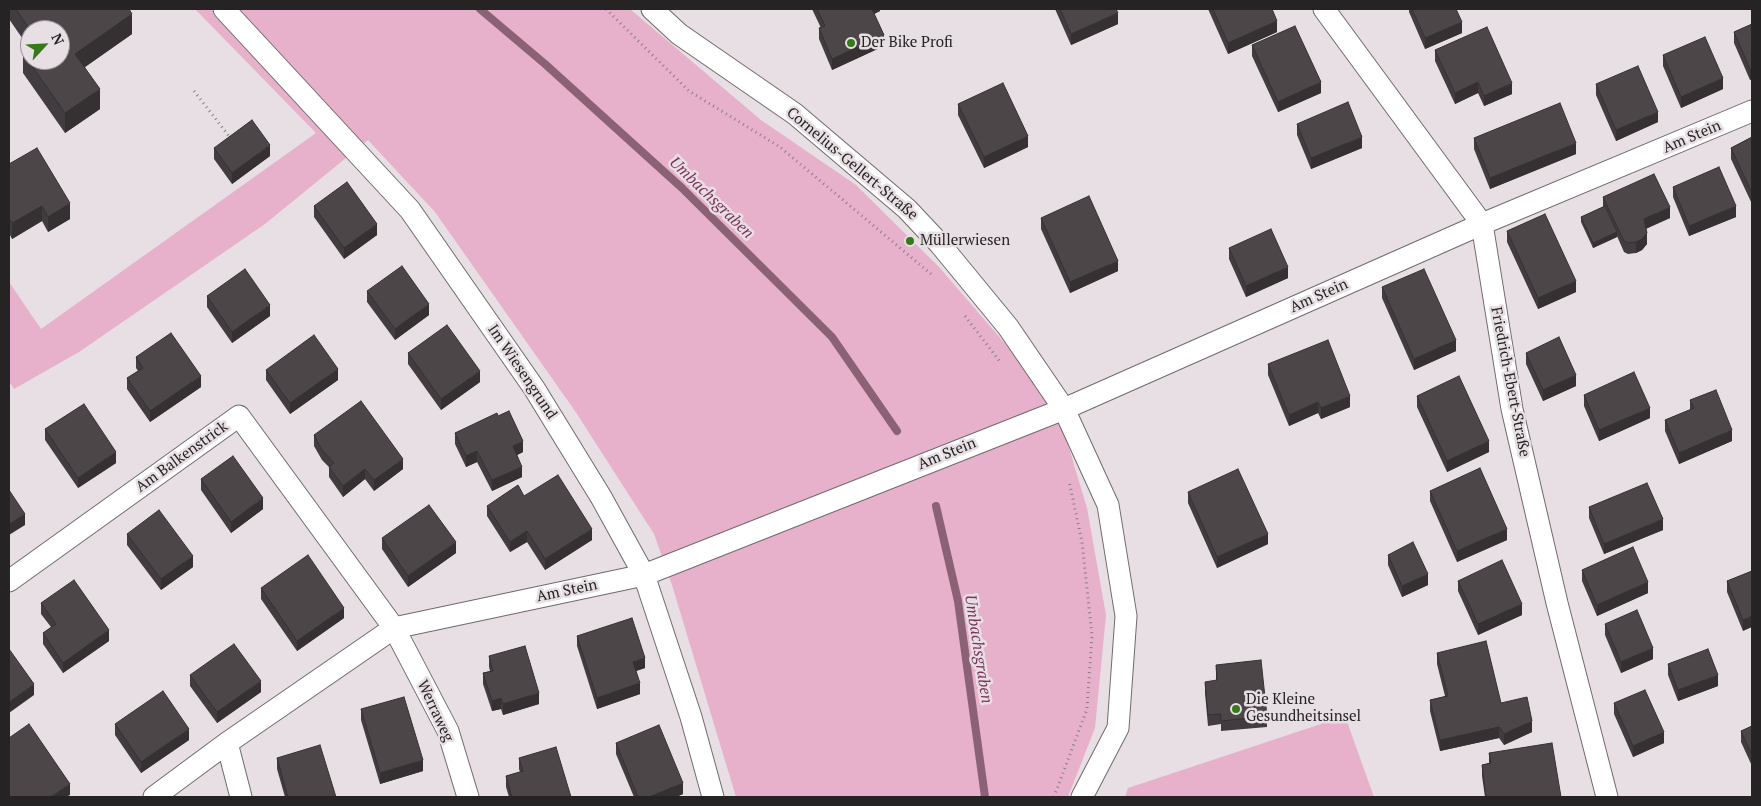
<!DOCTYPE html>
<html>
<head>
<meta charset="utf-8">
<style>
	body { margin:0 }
	#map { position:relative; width:1761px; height:806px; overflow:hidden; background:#e7dfe3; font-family:"PT Serif",serif }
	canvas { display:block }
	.frame { position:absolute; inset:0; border:10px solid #252324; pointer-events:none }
	.north { position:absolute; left:20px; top:20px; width:50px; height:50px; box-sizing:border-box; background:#e7dfe3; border:1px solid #999497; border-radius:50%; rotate:65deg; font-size:14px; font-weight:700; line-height:20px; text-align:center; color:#252324 }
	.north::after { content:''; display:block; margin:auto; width:18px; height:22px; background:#367919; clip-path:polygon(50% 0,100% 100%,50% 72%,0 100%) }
</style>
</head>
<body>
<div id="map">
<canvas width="1761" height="806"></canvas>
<div class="frame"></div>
<div class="north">N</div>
</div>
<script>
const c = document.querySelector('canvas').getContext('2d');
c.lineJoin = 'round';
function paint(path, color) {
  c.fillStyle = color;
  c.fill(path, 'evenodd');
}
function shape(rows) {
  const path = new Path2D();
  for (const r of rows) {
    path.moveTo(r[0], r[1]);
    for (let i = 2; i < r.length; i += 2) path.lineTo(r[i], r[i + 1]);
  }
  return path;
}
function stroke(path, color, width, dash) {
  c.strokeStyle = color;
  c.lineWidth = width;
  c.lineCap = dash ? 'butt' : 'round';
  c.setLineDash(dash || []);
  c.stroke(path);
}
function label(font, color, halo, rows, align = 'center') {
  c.font = font + ' "PT Serif",serif';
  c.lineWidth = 5;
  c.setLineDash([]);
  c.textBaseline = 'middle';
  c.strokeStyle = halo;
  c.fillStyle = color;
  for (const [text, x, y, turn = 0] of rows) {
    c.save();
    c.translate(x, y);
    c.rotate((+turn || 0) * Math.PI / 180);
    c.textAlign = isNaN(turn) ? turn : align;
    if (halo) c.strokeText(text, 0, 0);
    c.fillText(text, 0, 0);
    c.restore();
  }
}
paint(shape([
	[195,9,630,9,761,120,856,185,939,267,1014,354,1061,421,1087,508,1106,615,1095,728,1068,797,736,797,672,585,654,534,575,411,435,212,368,140,265,224,79,352,14,389,9,381,9,282,41,329,316,133],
	[1345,716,1374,797,1125,797,1128,788]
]), '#e7b0cb');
stroke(shape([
	[480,9,545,64,682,188,832,337,897,431],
	[936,506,958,601,985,797]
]), '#8a6175', 8);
const minor = shape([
	[224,9,410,210,534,388,601,497,644,575,691,717,713,797],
	[652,9,679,34,795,114,907,209,939,243,1008,327,1064,409,1108,505,1126,616,1118,728,1082,797],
	[1324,9,1482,224,1512,409,1557,603,1607,797],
	[9,581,239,416,394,628,448,731,468,797],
	[227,743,241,797],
	[154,797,227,743,394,628,644,575,1064,409,1482,224,1752,111]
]);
stroke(minor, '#716a6d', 23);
stroke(shape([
	[606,9,689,91,780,147,931,274],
	[194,91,232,140],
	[965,316,1001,363],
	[1054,797,1087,709,1092,635,1082,542,1069,481]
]), '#868184', 3, [1, 4]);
stroke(minor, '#fff', 21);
paint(shape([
	[9,9,129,9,132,34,85,67,100,109,65,133,23,73,23,53,29,48,9,19],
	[30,30,60,60,30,60],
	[812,9,880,9,880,11,874,14,884,46,832,70,819,39,819,28,821,28],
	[1055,9,1116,9,1118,24,1071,45],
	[1208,9,1272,9,1277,32,1228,54],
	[1409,9,1456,9,1462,33,1425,49,1409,12],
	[1752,24,1752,79,1750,80,1734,43,1734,32],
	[1252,45,1321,93,1278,112,1252,56],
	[1435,50,1512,94,1484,106,1478,93,1455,104,1435,61],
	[1663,55,1723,89,1681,108,1663,66],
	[1596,84,1658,122,1616,141,1596,95],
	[958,104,1028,147,984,168,958,115],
	[1297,124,1362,148,1311,169,1297,135],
	[1752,137,1752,204,1731,159,1731,148],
	[1474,138,1576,154,1490,189,1474,149],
	[214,148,270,156,232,184,214,159],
	[9,164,70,219,48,232,42,221,12,239,9,233],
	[1673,187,1736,217,1689,236,1673,197],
	[1603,197,1670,218,1646,229,1647,244,1642,250,1636,253,1628,254,1624,252,1617,236,1617,237,1593,248,1581,222,1581,217,1603,207],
	[314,206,377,235,344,259,314,217],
	[1041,218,1118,271,1070,293,1041,229],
	[1507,231,1576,292,1538,309,1507,242],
	[1229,248,1288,278,1246,297,1229,259],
	[1382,287,1456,351,1414,370,1382,298],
	[367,291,429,315,395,340,367,302],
	[207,296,270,316,232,343,207,307],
	[408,353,480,382,441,410,408,364],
	[1526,353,1576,386,1543,401,1526,364],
	[136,357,201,387,150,422,127,389,127,378,138,371,136,368],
	[1268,364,1350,407,1321,419,1318,413,1289,426,1268,375],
	[266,370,338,380,290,414,266,380],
	[1584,395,1650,418,1599,441,1584,406],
	[1417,396,1489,452,1447,472,1417,407],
	[1690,400,1732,441,1679,464,1665,431,1665,420,1690,410],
	[498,416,523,452,517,455,522,477,492,491,477,462,466,467,455,444,455,433],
	[45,429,116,463,78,488,45,440],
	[314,435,403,469,374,491,365,479,343,497,329,477,329,467,322,460,314,446],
	[201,479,263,509,231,533,201,490],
	[1430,491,1507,540,1457,562,1430,501],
	[1188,492,1268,544,1217,568,1188,503],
	[524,496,592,540,545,570,527,542,510,552,487,516,487,506],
	[1589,507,1663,530,1604,554,1589,518],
	[127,534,193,567,161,590,127,545],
	[382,538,456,553,408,587,382,549],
	[1388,555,1428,585,1402,597,1388,565],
	[1582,570,1648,593,1597,616,1582,581],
	[1752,571,1743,631,1727,592,1727,581],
	[1458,581,1522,615,1478,635,1458,591],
	[261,588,344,618,297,651,261,599],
	[41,603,109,641,63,673,43,644,43,633,51,627,41,614],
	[1605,624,1653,659,1621,673,1605,635],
	[577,636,645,668,636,671,640,694,597,709,577,646],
	[1437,653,1501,703,1532,732,1504,745,1499,738,1440,751,1430,711,1430,700,1445,696,1437,664],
	[489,656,539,704,503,715,501,709,492,711,483,684,483,673,490,671,489,667],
	[1668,664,1718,686,1678,701,1668,675],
	[1216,665,1267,716,1267,727,1221,731,1221,724,1208,726,1205,693,1205,682,1216,681],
	[190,675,261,692,217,723,190,686],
	[1614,703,1664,743,1633,757,1614,714],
	[361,709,423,771,380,784,361,720],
	[115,724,189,740,141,773,115,735],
	[1752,726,1752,766,1741,742,1741,731],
	[616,743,683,794,676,797,634,797,616,754],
	[1489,753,1561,797,1485,797,1482,776,1482,765,1489,763],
	[277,758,336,797,285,797,277,769],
	[519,758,571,797,509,797,506,787,506,776,520,772,519,769]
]), '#413c3f');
paint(shape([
	[870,9,880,9,880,11,870,16],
	[1118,13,1118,24,1071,45,1071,34],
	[132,14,132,34,75,74,75,54],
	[1277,21,1277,32,1228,54,1228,43],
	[1462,22,1462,33,1425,49,1425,38],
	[884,35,884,46,832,70,832,59],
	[1750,69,1752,69,1752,79,1750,80],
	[1723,78,1723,89,1681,108,1681,97],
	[1321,82,1321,93,1278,112,1278,102],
	[1478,82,1478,93,1455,104,1455,93],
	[1512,83,1512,94,1484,106,1484,96],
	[100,89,100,109,65,133,65,113],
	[1658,112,1658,122,1616,141,1616,130],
	[1028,136,1028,147,984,168,984,157],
	[1362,137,1362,148,1311,169,1311,158],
	[1576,143,1576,154,1490,189,1490,178],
	[270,145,270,156,232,184,232,173],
	[70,203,70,219,48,232,48,217],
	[42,206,42,221,12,239,12,223],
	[1736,206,1736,217,1689,236,1689,226],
	[1670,207,1670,218,1644,229,1644,219],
	[377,224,377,235,344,259,344,248],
	[1617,232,1617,237,1593,248,1593,243],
	[1647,233,1647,244,1642,250,1636,253,1636,242],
	[1118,261,1118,271,1070,293,1070,282],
	[1288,267,1288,278,1246,297,1246,286],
	[1576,281,1576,292,1538,309,1538,298],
	[429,304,429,315,395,340,395,329],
	[270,305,270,316,232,343,232,332],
	[1456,340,1456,351,1414,370,1414,359],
	[338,369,338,380,290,414,290,403],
	[480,371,480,382,441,410,441,399],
	[1576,375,1576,386,1543,401,1543,390],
	[201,376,201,387,150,422,150,411],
	[1350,396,1350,407,1321,419,1321,408],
	[1318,402,1318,413,1289,426,1289,415],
	[1650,408,1650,418,1599,441,1599,430],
	[1732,430,1732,441,1679,464,1679,453],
	[523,441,523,452,513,457,513,446],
	[1489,441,1489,452,1447,472,1447,461],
	[477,451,477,462,466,467,466,456],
	[116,452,116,463,78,488,78,478],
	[403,459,403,469,374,491,374,480],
	[522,467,522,477,492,491,492,480],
	[365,469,365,479,343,497,343,486],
	[263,498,263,509,231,533,231,522],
	[25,514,25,525,9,535,9,524],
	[1663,519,1663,530,1604,554,1604,544],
	[592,529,592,540,545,570,545,559],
	[1507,529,1507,540,1457,562,1457,551],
	[527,531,527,542,510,552,510,542],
	[1268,534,1268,544,1217,568,1217,557],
	[456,542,456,553,408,587,408,576],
	[193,556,193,567,161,590,161,579],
	[1428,574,1428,585,1402,597,1402,586],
	[1648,582,1648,593,1597,616,1597,605],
	[1522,604,1522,615,1478,635,1478,624],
	[344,608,344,618,297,651,297,641],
	[1752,616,1752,627,1743,631,1743,620],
	[109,630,109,641,63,673,63,663],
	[1653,648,1653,659,1621,673,1621,662],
	[645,658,645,668,633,672,633,662],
	[1718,675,1718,686,1678,701,1678,690],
	[261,681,261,692,217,723,217,712],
	[640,683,640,694,597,709,597,698],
	[34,684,34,695,9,713,9,702],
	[539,693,539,704,503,715,503,704],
	[501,698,501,709,492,711,492,701],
	[1532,721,1532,732,1504,745,1504,734],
	[1499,727,1499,738,1440,751,1440,740],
	[189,729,189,740,141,773,141,762],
	[1664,732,1664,743,1633,757,1633,746],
	[423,760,423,771,380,784,380,773],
	[683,783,683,794,676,797,649,797],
	[70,784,70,795,66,797,50,797]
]), '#353133');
const building = shape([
	[16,9,129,9,132,14,75,54,100,89,65,113,23,53,30,48,30,60,60,60,60,30,30,30,16,9],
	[817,9,872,9,884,35,832,59,819,28,825,26,817,9],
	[1060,9,1116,9,1118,13,1071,34,1060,9],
	[1213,9,1272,9,1277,21,1228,43,1213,9],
	[1412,9,1456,9,1462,22,1425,38,1412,9],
	[1752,24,1752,69,1750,69,1734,32,1752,24],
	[1295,26,1321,82,1278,102,1252,45,1295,26],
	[1487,27,1512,83,1484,96,1478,82,1455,93,1435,50,1487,27],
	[1705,37,1723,78,1681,97,1663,55,1705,37],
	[1638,66,1658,112,1616,130,1596,84,1638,66],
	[1003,83,1028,136,984,157,958,104,1003,83],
	[1348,102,1362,137,1311,158,1297,124,1348,102],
	[1560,103,1576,143,1490,178,1474,138,1560,103],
	[252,120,270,145,232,173,214,148,252,120],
	[1752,137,1752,193,1731,148,1752,137],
	[37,148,70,203,48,217,42,206,12,223,9,218,9,164,37,148],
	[1719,167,1736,206,1689,226,1673,187,1719,167],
	[1654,174,1670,207,1644,219,1647,233,1642,239,1636,242,1628,243,1624,241,1603,197,1654,174],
	[347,182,377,224,344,248,314,206,347,182],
	[1089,196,1118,261,1070,282,1041,218,1089,196],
	[1605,206,1617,232,1593,243,1581,217,1605,206],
	[1545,214,1576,281,1538,298,1507,231,1545,214],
	[1271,229,1288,267,1246,286,1229,248,1271,229],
	[402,266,429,304,395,329,367,291,402,266],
	[245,269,270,305,232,332,207,296,245,269],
	[1424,269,1456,340,1414,359,1382,287,1424,269],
	[447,325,480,371,441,399,408,353,447,325],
	[171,333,201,376,150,411,127,378,143,368,136,357,171,333],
	[314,335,338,369,290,403,266,370,314,335],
	[1559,337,1576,375,1543,390,1526,353,1559,337],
	[1328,340,1350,396,1321,408,1318,402,1289,415,1268,364,1328,340],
	[1634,372,1650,408,1599,430,1584,395,1634,372],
	[1459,376,1489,441,1447,461,1417,396,1459,376],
	[1716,390,1732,430,1679,453,1665,420,1694,408,1690,400,1716,390],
	[361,401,403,459,374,480,365,469,343,486,329,467,334,463,322,450,314,435,361,401],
	[84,404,116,452,78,478,45,429,84,404],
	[509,411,523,441,513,446,522,467,492,480,477,451,466,456,455,433,497,413,498,416,509,411],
	[233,456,263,498,231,522,201,479,233,456],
	[1480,468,1507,529,1457,551,1430,491,1480,468],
	[1238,469,1268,534,1217,557,1188,492,1238,469],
	[558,475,592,529,545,559,527,531,510,542,487,506,518,485,524,496,558,475],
	[1647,483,1663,519,1604,544,1589,507,1647,483],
	[9,490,25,514,9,524,9,490],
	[429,505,456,542,408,576,382,538,429,505],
	[159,510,193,556,161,579,127,534,159,510],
	[1413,542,1428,574,1402,586,1388,555,1413,542],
	[1633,547,1648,582,1597,605,1582,570,1633,547],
	[308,555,344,608,297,641,261,588,308,555],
	[1502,560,1522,604,1478,624,1458,581,1502,560],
	[1752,571,1752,616,1743,620,1727,581,1752,571],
	[74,580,109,630,63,663,43,633,56,624,41,603,74,580],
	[1637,610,1653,648,1621,662,1605,624,1637,610],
	[632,618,645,658,633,662,640,683,597,698,577,636,632,618],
	[1486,641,1501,703,1527,697,1532,721,1504,734,1499,727,1440,740,1430,700,1448,696,1437,653,1486,641],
	[234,644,261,681,217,712,190,675,234,644],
	[525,646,539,693,503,704,501,698,492,701,483,673,493,671,489,656,525,646],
	[9,649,34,684,9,702,9,649],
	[1708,649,1718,675,1678,690,1668,664,1708,649],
	[1261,660,1267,716,1221,721,1221,714,1208,715,1205,682,1217,680,1216,665,1261,660],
	[1645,690,1664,732,1633,746,1614,703,1645,690],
	[163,691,189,729,141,762,115,724,163,691],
	[404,697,423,760,380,773,361,709,404,697],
	[29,724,70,784,50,797,9,797,9,738,29,724],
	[659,725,683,783,649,797,638,797,616,743,659,725],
	[1752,726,1752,755,1741,731,1752,726],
	[1552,743,1561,797,1486,797,1482,765,1491,763,1489,753,1552,743],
	[320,745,336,797,288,797,277,758,320,745],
	[556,747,571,797,512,797,506,776,523,771,519,758,556,747]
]);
paint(building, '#4c4649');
stroke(building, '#353133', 1);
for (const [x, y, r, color] of [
	[851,43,5,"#367919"],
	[910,241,5,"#367919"],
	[1236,709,5,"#367919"]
]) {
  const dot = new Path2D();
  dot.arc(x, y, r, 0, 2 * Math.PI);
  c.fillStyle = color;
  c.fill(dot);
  stroke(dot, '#e7dfe3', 2);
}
label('15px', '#252324', '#e7dfe3', [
	["Der Bike Profi",861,43],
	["Müllerwiesen",920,241],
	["Die Kleine",1246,700],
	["Gesundheitsinsel",1246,717]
], 'left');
label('15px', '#252324', '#e7dfe3', [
	["Am Stein",1692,137,-23],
	["Cornelius-Gellert-Straße",852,164,40],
	["Am Stein",1319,296,-24],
	["Im Wiesengrund",522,372,56],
	["Friedrich-Ebert-Straße",1510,382,79],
	["Am Stein",947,454,-22],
	["Am Balkenstrick",182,457,-36],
	["Am Stein",567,591,-12],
	["Werraweg",435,711,65]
]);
label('italic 16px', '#7d345c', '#e7dfe3', [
	["Umbachsgraben",711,198,44],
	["Umbachsgraben",978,649,81]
]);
</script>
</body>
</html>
